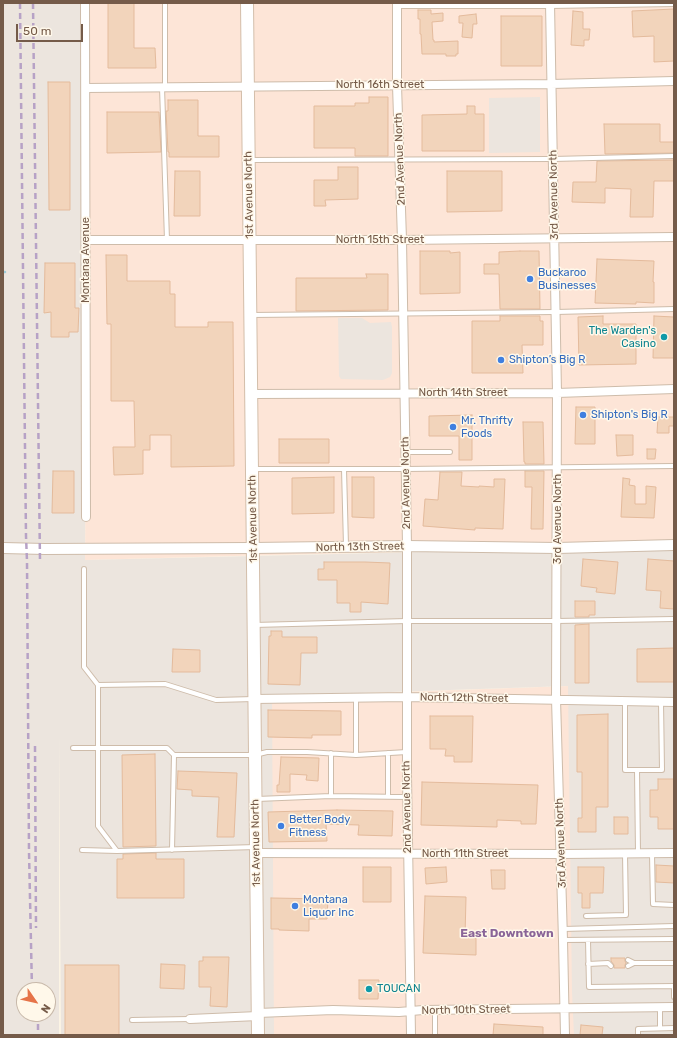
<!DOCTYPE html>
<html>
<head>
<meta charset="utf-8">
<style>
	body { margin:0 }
	#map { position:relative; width:677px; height:1038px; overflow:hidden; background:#fcf4e4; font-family:Rubik,sans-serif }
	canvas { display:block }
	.frame { position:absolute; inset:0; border:4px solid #755b49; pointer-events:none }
	.north { position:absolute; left:16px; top:982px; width:40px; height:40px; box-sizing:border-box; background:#fff8ea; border:1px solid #c8b9aa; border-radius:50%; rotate:124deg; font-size:11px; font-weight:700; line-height:16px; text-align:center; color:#755b49 }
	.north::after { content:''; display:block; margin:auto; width:14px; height:18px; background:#e67449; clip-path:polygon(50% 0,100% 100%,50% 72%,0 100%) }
	.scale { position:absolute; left:16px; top:24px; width:67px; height:18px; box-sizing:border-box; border:2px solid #755b49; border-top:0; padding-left:5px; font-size:12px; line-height:14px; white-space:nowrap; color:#755b49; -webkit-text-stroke:3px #fff8ea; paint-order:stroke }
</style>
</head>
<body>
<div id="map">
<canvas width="677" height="1038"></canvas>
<div class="frame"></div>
<div class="north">N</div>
<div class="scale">50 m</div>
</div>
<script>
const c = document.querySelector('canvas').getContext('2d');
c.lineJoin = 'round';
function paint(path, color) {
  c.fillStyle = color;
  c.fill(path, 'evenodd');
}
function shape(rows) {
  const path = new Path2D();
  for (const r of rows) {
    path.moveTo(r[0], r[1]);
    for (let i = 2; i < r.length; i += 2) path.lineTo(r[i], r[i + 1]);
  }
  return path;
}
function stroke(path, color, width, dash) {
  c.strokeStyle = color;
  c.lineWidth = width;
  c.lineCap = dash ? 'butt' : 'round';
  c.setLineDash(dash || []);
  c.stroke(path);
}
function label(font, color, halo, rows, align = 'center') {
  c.font = font + ' Rubik,sans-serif';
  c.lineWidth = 3;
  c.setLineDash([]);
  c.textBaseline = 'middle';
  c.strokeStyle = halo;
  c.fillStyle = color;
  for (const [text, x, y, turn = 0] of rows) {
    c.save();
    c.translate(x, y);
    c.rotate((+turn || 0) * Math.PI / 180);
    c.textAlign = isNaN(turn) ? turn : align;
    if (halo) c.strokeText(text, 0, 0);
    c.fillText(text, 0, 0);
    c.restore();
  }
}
paint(shape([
	[89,3,674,3,674,546,271,555,85,560],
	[569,686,578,1035,271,1035,263,697]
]), '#fde5d7');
paint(shape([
	[3,3,88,3,85,560,674,546,674,1035,574,1035,572,992,568,686,272,696,274,1035,61,1035,59,733,59,1035,3,1035],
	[24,990,48,990,48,1014,24,1014],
	[540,97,540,152,489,153,489,98],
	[338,318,362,318,370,323,391,322,392,327,392,373,390,377,383,380,341,379,339,376]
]), '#ece5de');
stroke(shape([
	[3,272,5,272]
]), '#9eccd8', 2.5);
const building = shape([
	[108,3,134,3,134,48,155,48,156,68,108,68,108,3],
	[674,9,674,61,654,62,654,36,633,37,632,11,674,9],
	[418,10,431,10,431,14,443,13,443,21,432,22,433,40,434,40,434,42,458,41,458,54,456,54,456,56,446,56,446,54,422,54,421,34,420,34,420,19,418,19,418,10],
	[573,11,583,12,583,29,590,29,589,40,584,40,584,46,571,45,573,11],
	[476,14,477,24,473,24,472,38,462,37,463,23,459,23,459,16,476,14],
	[501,16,542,16,542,66,501,66,501,16],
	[48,82,70,82,70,210,49,210,48,82],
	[369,97,388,97,388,156,355,156,355,148,314,148,314,106,355,106,355,103,369,103,369,97],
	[168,100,198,100,198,136,219,136,219,157,169,157,169,152,168,152,166,111,168,111,168,100],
	[467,106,475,106,475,114,484,114,484,151,422,151,422,115,467,114,467,106],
	[107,112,159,112,161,152,107,153,107,112],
	[604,124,660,124,660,142,674,142,674,153,605,154,604,124],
	[674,160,674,181,654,181,653,217,630,217,631,189,605,188,605,203,572,202,573,182,596,182,597,161,674,160],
	[338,167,358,167,358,199,325,200,326,206,314,206,314,180,338,180,338,167],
	[175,171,200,171,200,216,174,216,175,171],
	[447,171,502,171,502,211,447,212,447,171],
	[420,251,450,251,450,253,460,252,460,293,420,294,420,251],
	[520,251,539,251,540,309,500,309,499,274,484,274,484,264,499,264,499,252,520,251],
	[106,255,127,255,127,281,170,281,170,294,175,294,175,327,208,327,208,322,233,322,234,466,171,467,171,435,150,435,150,450,143,450,143,474,114,475,113,447,135,447,134,401,111,401,111,324,107,324,106,255],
	[597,259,654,261,653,282,654,282,654,303,636,302,636,304,595,303,597,259],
	[45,263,75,263,75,308,79,308,78,332,69,332,69,337,51,337,51,312,44,313,45,263],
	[366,274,388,274,388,310,296,311,296,278,367,278,366,274],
	[500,316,540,316,540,321,543,321,543,345,522,345,523,373,472,373,472,321,500,321,500,316],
	[603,316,603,324,636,324,636,364,579,365,578,317,603,316],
	[654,316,674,317,674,358,653,358,654,316],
	[576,407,595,407,595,444,575,444,576,407],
	[472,415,472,460,459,460,459,436,429,436,429,416,472,415],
	[658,417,674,417,674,426,669,426,669,433,657,433,658,417],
	[523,422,543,422,544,464,525,464,525,462,524,462,523,422],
	[616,435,633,435,633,455,617,456,616,435],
	[279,439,329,439,329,463,279,463,279,439],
	[647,449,656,449,655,459,647,459,647,449],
	[53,471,74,471,74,513,52,513,53,471],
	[525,471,544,471,543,529,531,529,532,487,525,487,525,471],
	[440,472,462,472,461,486,479,487,479,486,494,487,494,479,505,479,503,529,475,528,475,530,423,526,425,499,438,500,440,472],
	[334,477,334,513,292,514,292,478,334,477],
	[352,477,374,477,374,518,352,517,352,477],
	[623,478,630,479,629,485,635,486,635,504,646,504,646,486,656,487,654,518,621,517,623,478],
	[583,559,618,562,615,594,596,592,597,588,581,586,583,559],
	[648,559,674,561,674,609,660,608,661,591,646,590,648,559],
	[324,562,365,562,390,563,388,604,361,602,361,612,350,612,350,603,337,603,337,580,318,580,318,569,324,569,324,562],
	[575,601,595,601,595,615,589,615,589,617,575,617,575,601],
	[589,624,589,683,575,683,575,625,589,624],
	[271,631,282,631,282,637,317,637,317,653,301,653,300,685,268,684,269,636,271,636,271,631],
	[674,648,674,682,637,682,637,649,674,648],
	[173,649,200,650,200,672,172,672,173,649],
	[268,710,341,711,341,735,312,735,312,738,268,737,268,710],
	[608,714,608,807,596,807,596,832,578,832,578,818,582,818,582,772,577,772,577,715,608,714],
	[430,716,473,716,472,762,454,762,454,756,445,756,446,749,430,749,430,716],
	[155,754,156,846,123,847,122,755,155,754],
	[281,757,319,758,318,781,306,780,307,775,290,774,290,792,277,792,277,785,279,785,281,757],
	[178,771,237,773,234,837,217,837,219,797,192,796,192,790,177,789,178,771],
	[658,779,674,779,674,829,658,829,658,817,650,817,650,790,658,790,658,779],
	[422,782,538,785,536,824,521,824,521,821,497,820,497,827,421,825,422,782],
	[337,810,393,811,392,836,358,835,359,825,326,824,327,841,269,842,268,812,337,810],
	[614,817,628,817,628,834,614,834,614,817],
	[156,853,156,859,184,859,184,898,117,898,117,859,123,859,123,854,156,853],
	[656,865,674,866,674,883,656,882,656,865],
	[363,867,391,867,391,902,363,902,363,867],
	[446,867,447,882,426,884,425,868,446,867],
	[578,867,604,867,603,893,590,893,590,908,582,908,582,893,578,893,578,867],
	[491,870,505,870,505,889,492,889,491,870],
	[425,896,466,897,465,937,476,938,476,955,423,953,425,896],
	[271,898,328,899,327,919,309,919,309,931,279,930,279,929,271,929,271,898],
	[203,957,229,957,227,1007,210,1006,211,987,199,987,199,961,203,961,203,957],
	[611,958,625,958,625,961,626,963,625,965,625,968,614,968,614,965,611,961,611,958],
	[161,964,185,965,184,989,160,988,161,964],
	[65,965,119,965,119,1035,65,1035,65,965],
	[359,980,379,980,378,999,359,999,359,980],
	[494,1024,543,1027,543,1035,493,1035,494,1024],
	[581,1025,603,1027,602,1035,580,1035,581,1025]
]);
paint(building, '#f2d4bb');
stroke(building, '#e4bb9c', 1);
const service = shape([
	[397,6,550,6,674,4],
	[162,87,167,240],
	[165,87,165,3],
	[251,160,553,159,674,156],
	[251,315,556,312,674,309],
	[405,452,450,452],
	[252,469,405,469,674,466],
	[344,469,346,546],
	[84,569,84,667,98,685,98,826,117,851,256,847],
	[254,625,407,621,557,621,674,619],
	[98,685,165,684,216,700,254,699],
	[356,698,356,755,407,752],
	[625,701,625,770,637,770],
	[73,748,167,748,174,755],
	[331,753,331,796,407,797],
	[388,796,388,753],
	[257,799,331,796],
	[82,850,117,851],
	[172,850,174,755,255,755,267,752,307,752,356,755],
	[638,853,637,770,662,770,661,702],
	[652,854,653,904,674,905],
	[586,916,626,915,625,853],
	[563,929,674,926],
	[563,940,674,939],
	[588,940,589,987,674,986],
	[628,960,634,963],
	[588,964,608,963,611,966],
	[628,966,634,963,674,963],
	[674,986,674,997],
	[660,1008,660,1028],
	[132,1020,190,1019],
	[435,1035,435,1010],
	[638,1035,638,1029,674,1028]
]);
const minor = shape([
	[85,3,86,517],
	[397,3,397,85,402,240,407,546,407,775,411,1035],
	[550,3,557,393,556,699,563,940,565,1035],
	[86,88,551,84,674,81],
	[86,240,402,240,674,237],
	[251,394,557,393,674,389],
	[254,699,407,697,674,702],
	[256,853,561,854,674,853],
	[258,1013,333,1010,399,1012,423,1010,674,1007],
	[190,1019,258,1016]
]);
const tertiary = shape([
	[3,548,45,549,253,548,407,546,557,548,674,545]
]);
const secondary = shape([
	[247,3,258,1035]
]);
stroke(service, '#cebcaa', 6);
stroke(minor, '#cebcaa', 10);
stroke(tertiary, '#cebcaa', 12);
stroke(secondary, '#d3beaa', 14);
stroke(service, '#fff', 4);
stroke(minor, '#fff', 8);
stroke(tertiary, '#fff', 10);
stroke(secondary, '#fff', 12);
stroke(shape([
	[20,3,26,536,27,561,29,851,32,990],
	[33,3,40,561],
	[35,746,36,928],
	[38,1014,38,1035]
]), '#b7a2c6', 2.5, [6, 4]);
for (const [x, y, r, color] of [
	[530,279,4,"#3f7fe0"],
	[664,337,4,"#0f9aa8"],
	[501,360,4,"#3f7fe0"],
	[583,415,4,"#3f7fe0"],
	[453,427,4,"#3f7fe0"],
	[281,826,4,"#3f7fe0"],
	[295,906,4,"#3f7fe0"],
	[369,989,4,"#0f9aa8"]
]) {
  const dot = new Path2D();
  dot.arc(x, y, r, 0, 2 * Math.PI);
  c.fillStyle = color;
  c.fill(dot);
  stroke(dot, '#fff8ea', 1.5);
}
label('11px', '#755b49', '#fff8ea', [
	["North 16th Street",380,85],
	["2nd Avenue North",400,159,-92],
	["1st Avenue North",249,195,-91],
	["3rd Avenue North",554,195,-91],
	["North 15th Street",380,240],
	["Montana Avenue",86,260,-90],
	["North 14th Street",463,393],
	["2nd Avenue North",406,483,-91],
	["1st Avenue North",253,519,-91],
	["3rd Avenue North",558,519,-90],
	["North 13th Street",360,547,-1],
	["North 12th Street",464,698,1],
	["2nd Avenue North",407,807,-91],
	["1st Avenue North",256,843,-91],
	["3rd Avenue North",561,843,-92],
	["North 11th Street",465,854],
	["North 10th Street",466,1010,-1]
]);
label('11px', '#366cbe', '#fff8ea', [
	["Buckaroo",538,273],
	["Businesses",538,286],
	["Shipton’s Big R",509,360],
	["Shipton's Big R",591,415],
	["Mr. Thrifty",461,421],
	["Foods",461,434],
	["Better Body",289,820],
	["Fitness",289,833],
	["Montana",303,900],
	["Liquor Inc",303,913]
], 'left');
label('11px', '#0d838f', '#fff8ea', [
	["The Warden's",656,331],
	["Casino",656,344],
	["TOUCAN",377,989,"left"]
], 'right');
label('bold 12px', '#8a6598', '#fff8ea', [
	["East Downtown",507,934]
]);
</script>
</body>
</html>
